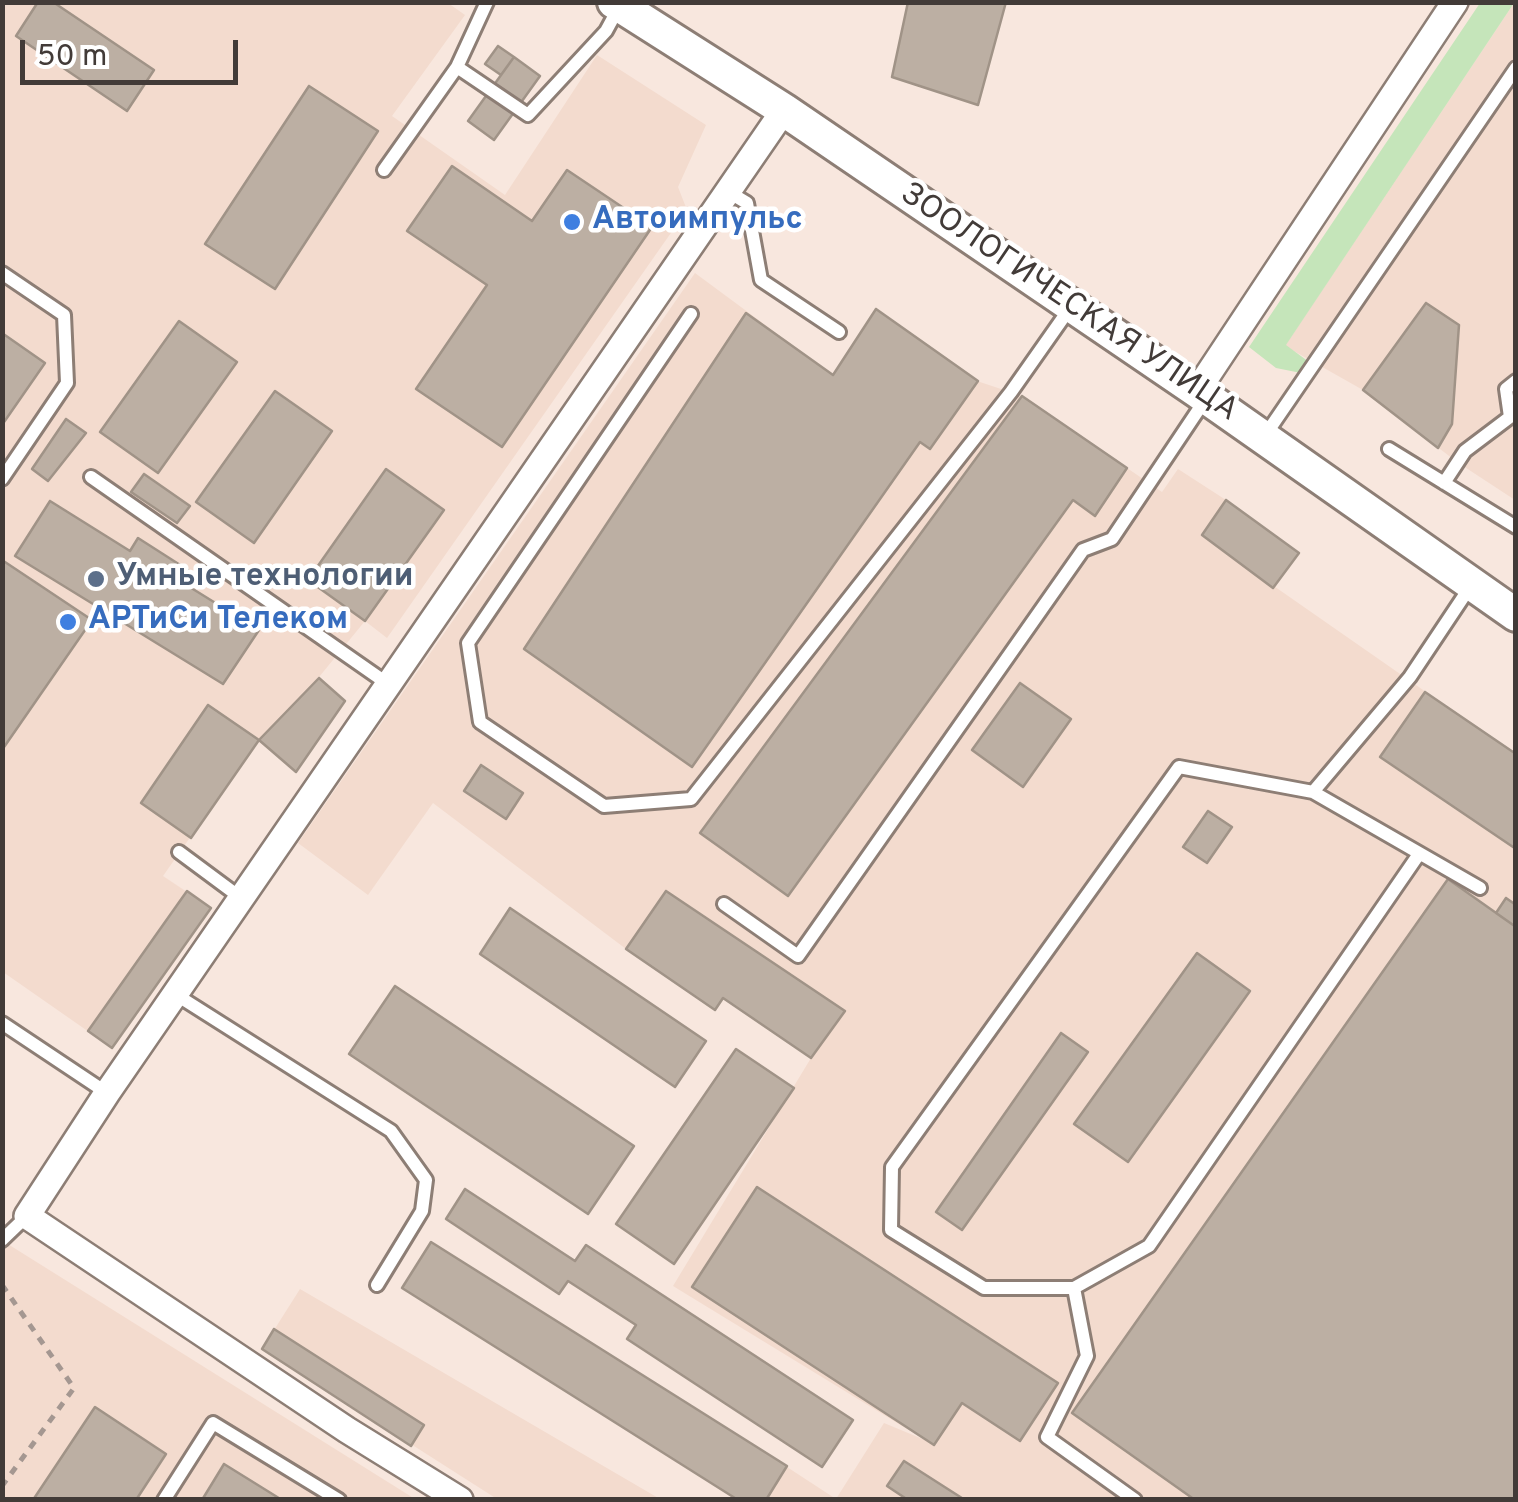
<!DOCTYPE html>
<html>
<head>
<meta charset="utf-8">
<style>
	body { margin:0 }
	#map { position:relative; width:1518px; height:1502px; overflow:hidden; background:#f8e7de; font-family:Overpass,sans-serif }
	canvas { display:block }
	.frame { position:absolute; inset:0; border:5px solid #423b38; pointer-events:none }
	.scale { position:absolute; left:20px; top:40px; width:218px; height:45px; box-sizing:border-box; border:5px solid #423b38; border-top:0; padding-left:12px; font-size:30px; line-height:35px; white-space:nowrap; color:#423b38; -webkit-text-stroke:8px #fff; paint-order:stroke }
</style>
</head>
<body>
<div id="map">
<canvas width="1518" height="1502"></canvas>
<div class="frame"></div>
<div class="scale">50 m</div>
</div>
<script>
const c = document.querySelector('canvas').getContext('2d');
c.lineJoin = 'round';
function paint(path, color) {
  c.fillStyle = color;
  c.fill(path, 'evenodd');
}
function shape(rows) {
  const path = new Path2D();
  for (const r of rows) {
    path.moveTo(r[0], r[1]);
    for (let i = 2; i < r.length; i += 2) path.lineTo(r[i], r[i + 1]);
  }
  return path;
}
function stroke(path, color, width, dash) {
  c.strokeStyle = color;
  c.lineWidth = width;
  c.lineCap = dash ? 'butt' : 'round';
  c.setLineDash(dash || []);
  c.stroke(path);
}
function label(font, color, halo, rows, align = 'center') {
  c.font = font + ' Overpass,sans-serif';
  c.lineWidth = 9;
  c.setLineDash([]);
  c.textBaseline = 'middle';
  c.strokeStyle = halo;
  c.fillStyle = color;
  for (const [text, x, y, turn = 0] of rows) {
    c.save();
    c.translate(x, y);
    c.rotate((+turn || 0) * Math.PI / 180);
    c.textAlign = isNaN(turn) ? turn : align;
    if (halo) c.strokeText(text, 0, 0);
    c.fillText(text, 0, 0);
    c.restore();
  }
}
paint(shape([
	[2,3,448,3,465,15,392,116,505,195,597,55,706,125,678,187,687,210,387,638,365,621,319,677,345,701,296,772,258,741,163,876,211,908,112,1048,3,972],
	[1514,3,1515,3,1515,500,1457,462,1363,390,1285,346],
	[695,273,833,375,876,309,977,381,1022,396,1162,492,1178,469,1226,500,1202,536,1515,754,1515,1499,766,1499,787,1467,836,1499,884,1423,925,1440,673,1286,811,1058,724,999,715,1010,626,949,433,803,368,895,298,843],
	[3,1241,415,1499,3,1499],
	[300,1289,660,1499,497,1499,262,1349]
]), '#f3dbce');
paint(shape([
	[1480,3,1514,3,1286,345,1309,362,1301,373,1276,368,1249,347]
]), '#c5e5ba');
const building = shape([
	[38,2,53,2,154,70,127,111,16,36,38,2],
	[908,2,1006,2,978,105,892,77,908,2],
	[498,46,514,57,501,75,485,64,498,46],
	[514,57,540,76,494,140,468,121,514,57],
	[309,86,378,131,275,289,205,244,309,86],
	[452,166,532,221,567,170,652,227,502,447,416,389,487,285,407,231,452,166],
	[1426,303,1459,325,1452,424,1438,448,1363,390,1426,303],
	[876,309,978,381,930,449,920,442,692,767,524,649,746,313,833,375,876,309],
	[179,321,237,362,158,473,100,432,179,321],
	[2,333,45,363,2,425,2,333],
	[275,391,332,431,254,543,196,502,275,391],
	[1022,396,1127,468,1095,516,1073,500,788,896,700,833,1022,396],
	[66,419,86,433,48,481,32,469,66,419],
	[386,469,444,510,365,621,308,580,386,469],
	[144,474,190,506,177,523,131,492,144,474],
	[1226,500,1299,553,1273,588,1202,535,1226,500],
	[50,501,130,551,138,538,188,570,180,581,259,630,223,684,15,556,50,501],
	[2,560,92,620,2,750,2,560],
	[319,678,345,701,296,772,259,740,319,678],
	[1020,683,1071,719,1023,787,972,750,1020,683],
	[1425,692,1516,754,1516,849,1380,757,1425,692],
	[208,705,259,740,191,838,141,803,208,705],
	[481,765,523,793,506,819,464,791,481,765],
	[1208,811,1232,827,1207,863,1183,847,1208,811],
	[1448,879,1516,927,1516,1500,1195,1500,1072,1413,1448,879],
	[187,891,211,908,112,1048,88,1031,187,891],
	[666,891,845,1011,811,1058,723,998,715,1010,626,949,666,891],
	[1506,898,1516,905,1516,927,1496,913,1506,898],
	[510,908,706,1041,675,1087,480,954,510,908],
	[1197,953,1250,991,1128,1162,1074,1124,1197,953],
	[395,986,634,1146,588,1214,349,1054,395,986],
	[1061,1033,1088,1052,962,1230,936,1212,1061,1033],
	[736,1049,794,1088,674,1264,616,1224,736,1049],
	[757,1187,1058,1383,1020,1441,962,1403,934,1445,692,1287,757,1187],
	[465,1189,575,1261,586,1245,853,1420,822,1467,627,1339,636,1325,568,1281,559,1294,446,1219,465,1189],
	[431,1242,787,1466,766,1500,738,1500,402,1288,431,1242],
	[274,1329,424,1425,411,1446,262,1349,274,1329],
	[95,1407,166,1454,136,1500,33,1500,95,1407],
	[904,1461,965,1500,908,1500,887,1486,904,1461],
	[224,1464,282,1500,202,1500,224,1464]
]);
paint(building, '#bcafa3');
stroke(building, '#a09387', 2.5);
const service = shape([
	[487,2,457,67,528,115,606,31,618,9],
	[384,170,457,67],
	[727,191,747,203,761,280,839,332],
	[2,273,64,315,67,383,2,479],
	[691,314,468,643,480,722,604,806,691,799,1011,392,1070,308],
	[1264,437,1516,68],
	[1389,449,1516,527],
	[91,477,388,684],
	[1444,483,1465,451,1510,417,1506,389,1516,381],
	[1313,792,1410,677,1472,584],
	[179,852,241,898],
	[1419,854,1149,1246,1074,1288,984,1288,891,1230,892,1167,1179,767,1313,792,1480,888],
	[724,904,798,956,1083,550,1112,539,1205,400],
	[175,994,391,1131,426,1180,422,1211,377,1285],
	[2,1023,107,1093],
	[2,1240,27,1216],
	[1074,1288,1087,1356,1047,1437,1135,1500],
	[164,1500,213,1423,339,1500]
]);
const minor = shape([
	[1197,391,1455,2],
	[460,1500,347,1430,27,1216,107,1093,784,110]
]);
const tertiary = shape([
	[614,2,784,110,1197,391,1516,615]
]);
stroke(service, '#8d7e75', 18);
stroke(minor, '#8d7e75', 30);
stroke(tertiary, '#8d7e75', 38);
stroke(shape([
	[2,1285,74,1388,2,1486]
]), '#a49791', 5, [8, 8]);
stroke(service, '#fff', 12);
stroke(minor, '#fff', 25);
stroke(tertiary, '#fff', 32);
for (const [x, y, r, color] of [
	[572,222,10,"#3f7fe0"],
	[96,579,10,"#5c6f8a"],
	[68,622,10,"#3f7fe0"]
]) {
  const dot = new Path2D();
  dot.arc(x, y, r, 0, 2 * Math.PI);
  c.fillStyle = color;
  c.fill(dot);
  stroke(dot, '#fff', 4);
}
label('bold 32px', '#366cbe', '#fff', [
	["Автоимпульс",592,222],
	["АРТиСи Телеком",88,622]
], 'left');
label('32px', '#423b38', '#fff', [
	["ЗООЛОГИЧЕСКАЯ УЛИЦА",1068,304,34]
]);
label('bold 32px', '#4e5e75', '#fff', [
	["Умные технологии",116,579]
], 'left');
</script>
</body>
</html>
